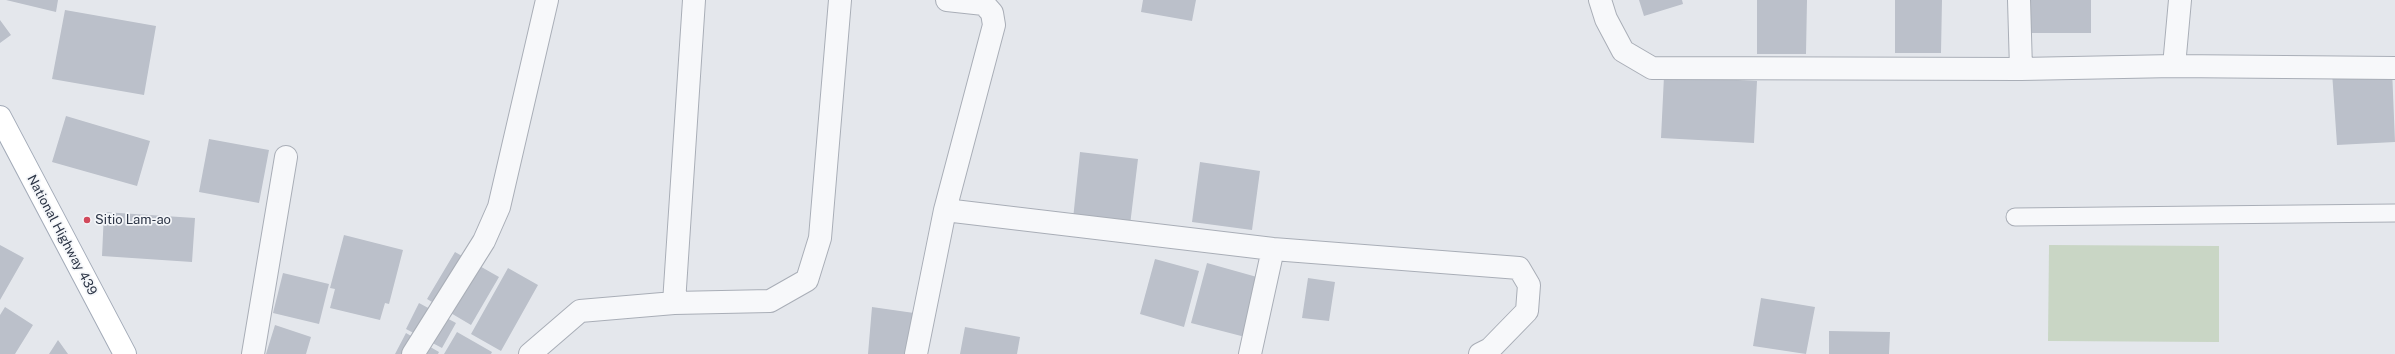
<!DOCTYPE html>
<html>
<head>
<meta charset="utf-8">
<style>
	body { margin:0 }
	canvas { display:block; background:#e4e7ec }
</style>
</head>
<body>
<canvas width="2395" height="354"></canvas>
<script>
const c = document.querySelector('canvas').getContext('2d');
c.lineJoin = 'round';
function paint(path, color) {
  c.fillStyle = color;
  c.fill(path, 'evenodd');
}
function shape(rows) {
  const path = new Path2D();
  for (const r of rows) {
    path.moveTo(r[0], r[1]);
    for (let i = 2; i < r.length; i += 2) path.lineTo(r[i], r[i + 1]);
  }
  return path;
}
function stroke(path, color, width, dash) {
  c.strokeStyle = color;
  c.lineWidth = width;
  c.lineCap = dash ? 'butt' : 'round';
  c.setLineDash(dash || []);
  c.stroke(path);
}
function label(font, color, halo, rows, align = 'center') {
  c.font = font + ' "Public Sans",sans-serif';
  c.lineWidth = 3.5;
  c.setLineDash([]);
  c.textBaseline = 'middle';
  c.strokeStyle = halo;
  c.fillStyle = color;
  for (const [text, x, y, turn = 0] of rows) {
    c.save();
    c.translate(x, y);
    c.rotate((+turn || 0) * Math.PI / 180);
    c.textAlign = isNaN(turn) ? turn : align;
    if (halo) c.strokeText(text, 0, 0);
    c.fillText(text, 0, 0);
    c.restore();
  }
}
paint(shape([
	[2049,245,2219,246,2219,342,2048,341]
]), '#c9d6c5');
paint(shape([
	[6,0,58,0,56,12],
	[1143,0,1196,0,1192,21,1141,12],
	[1639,0,1682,0,1683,4,1644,16],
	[1757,0,1807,0,1806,54,1757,54],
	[1895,0,1942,0,1941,53,1895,53],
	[2020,0,2091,0,2091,33,2020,33],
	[65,10,156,26,144,95,52,79],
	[0,20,11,35,0,43],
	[2392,69,2395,142,2337,145,2332,72],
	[1664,76,1757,81,1754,143,1661,138],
	[66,116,150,141,137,186,52,162],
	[209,139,269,150,259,203,199,192],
	[1080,152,1138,159,1130,225,1073,219],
	[1200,162,1260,171,1252,230,1192,222],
	[104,212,195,218,192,262,102,256],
	[344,235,403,250,389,304,385,303,380,320,330,308,335,289,330,288],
	[0,245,24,258,0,300],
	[455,252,499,277,471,325,427,299],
	[1155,259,1199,271,1184,327,1140,314],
	[1207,263,1264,279,1249,338,1191,323],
	[508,268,538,285,501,351,471,334],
	[283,273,329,284,319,324,273,313],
	[1308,278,1335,282,1329,321,1302,318],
	[1761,298,1815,307,1806,354,1753,346],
	[419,303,456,323,442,348,406,329],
	[5,307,33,325,15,354,0,354,0,315],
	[872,307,914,313,906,354,868,354],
	[275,325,311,337,306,354,266,354],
	[965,327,1020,337,1017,354,960,354],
	[1829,331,1890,332,1889,354,1829,354],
	[457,332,492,352,491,354,444,354],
	[406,333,439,352,438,354,395,354],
	[58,340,68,354,49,354]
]), '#bbc0ca');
const service = shape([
	[2015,217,2395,213]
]);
const minor = shape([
	[1600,0,1606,19,1623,51,1652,68,2021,69,2174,66],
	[2019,0,2021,69],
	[2180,0,2174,66,2395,68],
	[945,210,1273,249,1519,268,1529,285,1527,311,1490,349,1480,354],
	[674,303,694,0],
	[253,354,286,157],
	[413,354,484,241,499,207,547,0],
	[530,354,580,311,674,303,770,301,807,280,820,238,840,0],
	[916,354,945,210,994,25,992,13,984,4,947,0],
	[1250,354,1273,249]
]);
const primary = shape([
	[0,117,125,354]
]);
stroke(service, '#a9aeb7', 19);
stroke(minor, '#a9aeb7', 24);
stroke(primary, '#a3abb8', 24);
stroke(service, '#f7f8fa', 17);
stroke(minor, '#f7f8fa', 22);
stroke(primary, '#fff', 22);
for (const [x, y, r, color] of [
	[87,220,4,"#d1495b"]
]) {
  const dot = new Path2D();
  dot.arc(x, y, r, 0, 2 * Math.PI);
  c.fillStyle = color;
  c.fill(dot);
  stroke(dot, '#f4f6f9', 1.5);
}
label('13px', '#2b3445', '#f4f6f9', [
	["Sitio Lam-ao",95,220]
], 'left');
label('13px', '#2b3445', '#f4f6f9', [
	["National Highway 439",62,235,62]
]);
</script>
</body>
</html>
